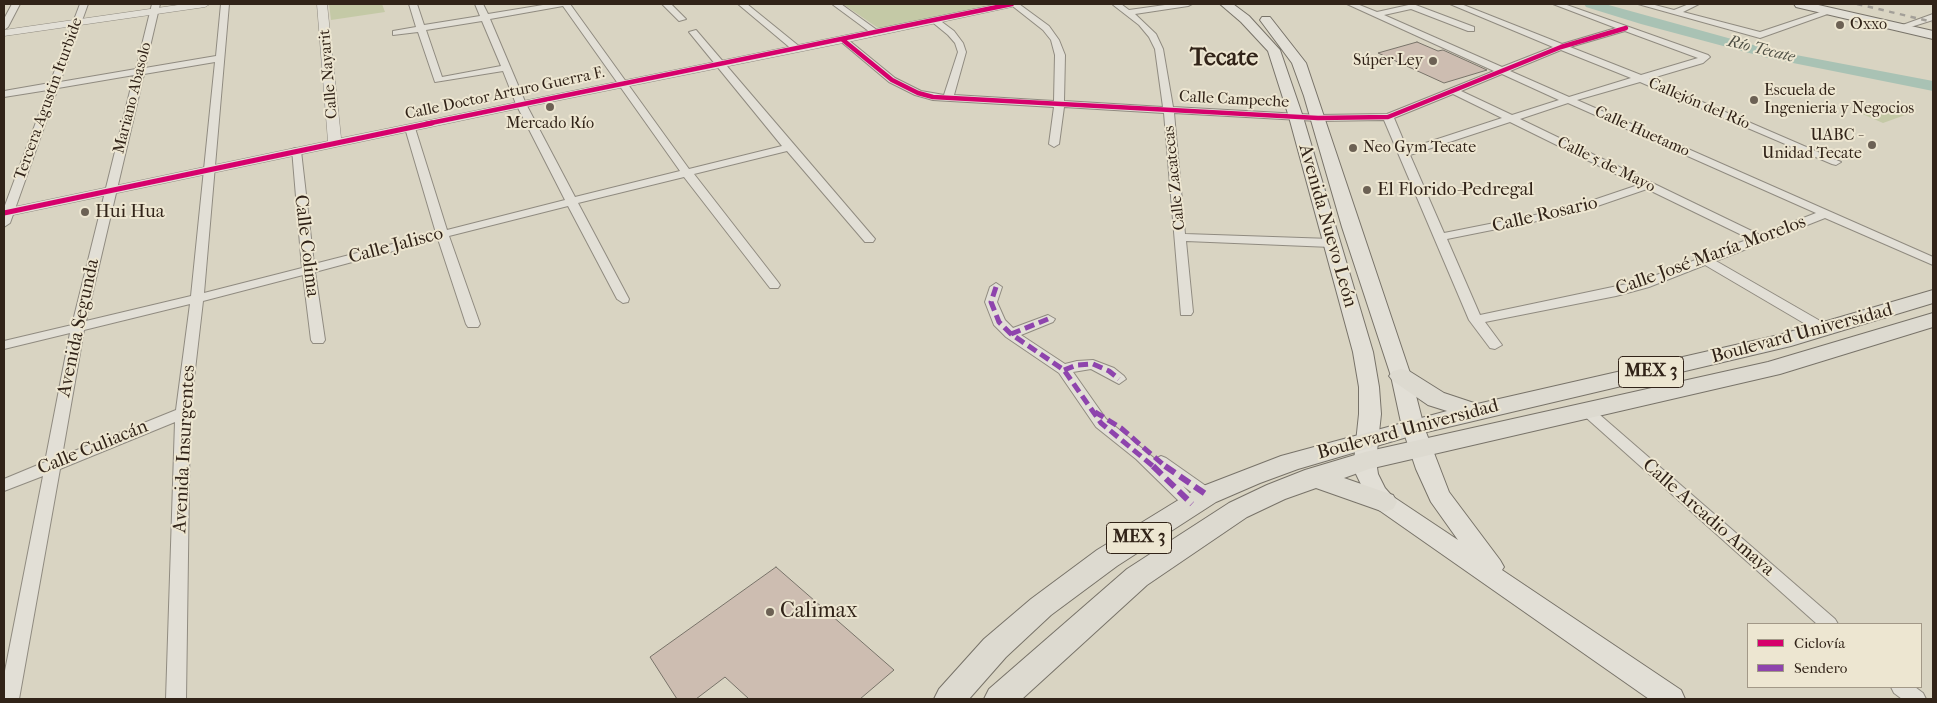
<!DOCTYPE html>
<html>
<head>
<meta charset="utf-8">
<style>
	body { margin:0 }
	#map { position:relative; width:1937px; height:703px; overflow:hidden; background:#d9d4c2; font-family:"IM FELL French Canon",serif }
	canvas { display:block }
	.frame { position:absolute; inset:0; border:5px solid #312318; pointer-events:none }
	.legend { position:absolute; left:1747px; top:623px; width:175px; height:65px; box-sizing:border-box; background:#ede6d1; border:1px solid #a29887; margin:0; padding:6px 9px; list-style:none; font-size:15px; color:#312318 }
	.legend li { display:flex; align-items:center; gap:10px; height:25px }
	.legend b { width:25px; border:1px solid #a29887 }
</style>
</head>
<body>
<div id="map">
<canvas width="1937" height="703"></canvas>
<div class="frame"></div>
<ul class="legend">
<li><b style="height:6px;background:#d6006c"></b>Ciclovía</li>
<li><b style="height:6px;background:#8e44ad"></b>Sendero</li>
</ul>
</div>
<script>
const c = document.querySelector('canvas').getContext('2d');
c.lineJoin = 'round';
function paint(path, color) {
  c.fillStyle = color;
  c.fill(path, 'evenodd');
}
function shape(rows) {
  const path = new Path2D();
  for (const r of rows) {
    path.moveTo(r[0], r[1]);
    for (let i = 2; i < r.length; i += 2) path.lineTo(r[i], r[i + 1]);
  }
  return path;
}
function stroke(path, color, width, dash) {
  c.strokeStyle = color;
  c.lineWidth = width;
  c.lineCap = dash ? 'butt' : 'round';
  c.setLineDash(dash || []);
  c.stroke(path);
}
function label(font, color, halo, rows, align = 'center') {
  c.font = font + ' "IM FELL French Canon",serif';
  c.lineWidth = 4;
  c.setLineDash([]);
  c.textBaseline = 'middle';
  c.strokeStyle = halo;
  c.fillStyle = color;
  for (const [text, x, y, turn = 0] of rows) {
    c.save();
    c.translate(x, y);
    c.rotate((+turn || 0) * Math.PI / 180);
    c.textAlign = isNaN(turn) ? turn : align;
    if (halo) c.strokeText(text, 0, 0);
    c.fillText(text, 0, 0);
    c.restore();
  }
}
paint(shape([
	[329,4,382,4,385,12,331,20],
	[843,4,1001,4,881,30],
	[1885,105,1908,114,1883,123,1860,113]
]), '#c4c9a6');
paint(shape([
	[1584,4,1605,4,1775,51,1933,81,1933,91,1768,58,1641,24,1586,7,1584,4]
]), '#a9c2b4');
const building = shape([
	[1417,42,1438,51,1443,50,1487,70,1444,83,1378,53,1417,42],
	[776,567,894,670,860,699,749,699,725,677,696,699,677,699,650,657,776,567]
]);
paint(building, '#cdbdb1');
stroke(building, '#787369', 1);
const minor = shape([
	[12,4,20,4,8,27,4,30,4,19,12,4],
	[80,4,88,4,60,82,136,69,152,4,160,4,145,68,216,56,221,4,229,4,204,293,302,268,292,149,296,148,301,151,314,264,436,233,405,128,406,126,410,125,415,128,447,230,565,200,516,104,503,71,435,82,418,32,393,35,393,31,416,27,409,4,417,4,424,25,480,16,475,4,483,4,488,14,549,4,570,4,689,169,782,146,689,32,696,30,875,239,873,242,865,242,787,151,694,174,778,282,780,285,778,288,770,288,684,177,578,203,629,299,628,302,623,303,617,299,568,206,449,236,480,324,478,327,468,327,466,324,438,239,315,272,325,340,323,343,313,343,311,340,303,275,203,301,190,413,186,699,166,699,175,422,60,469,19,699,4,699,4,676,43,476,4,491,4,479,45,462,70,333,4,349,4,341,72,325,134,75,58,88,10,223,4,227,4,208,48,90,4,97,4,91,50,83,80,4],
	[563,6,680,171,575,197,526,104,490,19,563,6],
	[482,21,501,66,442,77,426,30,482,21],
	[215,62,191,296,86,321,144,74,215,62],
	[190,304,176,410,62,456,84,330,190,304],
	[662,4,671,4,686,19,679,21,662,4],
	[738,4,747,4,800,47,800,51,794,51,738,4],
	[832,4,841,4,881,33,874,35,832,4],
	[1010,4,1019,4,1049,26,1059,40,1065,55,1064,101,1163,107,1155,49,1149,37,1139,25,1112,4,1121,4,1129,10,1172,4,1192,4,1188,6,1135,14,1156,34,1163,49,1173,107,1318,115,1387,114,1494,71,1347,4,1357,4,1377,12,1413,4,1474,27,1474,31,1468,31,1411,9,1384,15,1502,67,1553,47,1450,4,1461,4,1562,44,1616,28,1553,4,1564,4,1708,55,1710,57,1703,63,1649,79,1841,162,1836,165,1832,164,1640,82,1577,100,1933,257,1933,265,1825,218,1716,261,1829,326,1831,329,1829,332,1819,332,1705,265,1649,287,1616,296,1485,322,1502,345,1495,349,1490,348,1469,320,1384,120,1318,121,1174,113,1185,234,1331,239,1337,243,1331,247,1186,241,1193,312,1191,315,1181,315,1164,113,1064,107,1059,144,1054,147,1049,144,1054,107,933,100,915,95,889,82,839,40,846,38,895,78,921,91,944,95,958,52,955,43,948,35,931,21,938,19,954,31,963,43,966,52,954,95,1054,101,1055,55,1051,40,1043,30,1010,4],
	[1625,31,1698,58,1641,75,1570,47,1625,31],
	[1561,50,1631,78,1569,97,1510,71,1561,50],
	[1502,74,1559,100,1512,115,1461,91,1502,74],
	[1453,94,1502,118,1407,149,1394,118,1453,94],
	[1568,103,1816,213,1760,235,1520,119,1568,103],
	[1510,122,1638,185,1570,208,1444,233,1410,155,1510,122],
	[1647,189,1750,239,1700,256,1698,259,1641,281,1480,315,1447,239,1577,213,1647,189],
	[1638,4,1651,4,1674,10,1689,4,1699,4,1683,12,1760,32,1829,9,1836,11,1760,38,1638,4],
	[1933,14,1933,20,1901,30,1897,27,1933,14],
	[996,283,1002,287,997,302,1005,320,1013,328,1048,315,1055,319,1053,322,1021,335,1065,364,1077,361,1093,360,1114,368,1124,376,1126,379,1119,384,1091,369,1073,372,1106,419,1155,459,1161,456,1166,458,1213,491,1215,495,1213,499,1207,501,1201,499,1183,486,1200,504,1198,508,1192,510,1186,508,1136,459,1096,427,1059,373,1006,337,994,325,985,302,990,287,996,283],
	[1587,406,1592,408,1835,619,1838,624,1817,624,1582,414,1580,411,1582,408,1587,406],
	[1891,687,1915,687,1923,693,1926,699,1902,699,1894,693,1891,687]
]);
const tertiary = shape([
	[185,4,210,4,205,7,4,36,4,30,185,4],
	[317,4,327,4,341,138,998,4,1017,4,1012,7,843,43,521,108,4,217,4,209,328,141,317,4]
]);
const secondary = shape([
	[1220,4,1233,4,1249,16,1280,50,1303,117,1373,352,1379,387,1381,414,1376,461,1378,474,1385,488,1392,496,1458,540,1431,502,1416,469,1402,427,1391,376,1342,227,1304,96,1292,63,1260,20,1262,17,1270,17,1306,63,1411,376,1424,427,1449,492,1500,560,1504,567,1502,570,1681,690,1685,699,1649,699,1376,508,1368,499,1356,474,1354,461,1359,414,1359,387,1353,352,1289,117,1268,51,1241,22,1220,4],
	[1794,4,1814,4,1933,31,1933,39,1796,7,1794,4]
]);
const primary = shape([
	[1933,290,1933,303,1791,346,1414,435,1298,469,1260,483,1216,502,1117,566,1051,615,1006,657,969,699,934,699,939,689,984,639,1031,599,1097,550,1198,488,1281,456,1447,411,1428,405,1393,381,1389,376,1393,371,1401,369,1409,371,1444,393,1477,404,1779,335,1933,290],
	[1933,313,1933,327,1780,374,1369,469,1344,478,1393,495,1397,502,1393,509,1384,512,1316,488,1285,499,1247,517,1147,585,1022,699,984,699,989,689,1127,569,1229,503,1267,485,1305,470,1365,452,1768,362,1933,313]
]);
stroke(minor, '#908b80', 2);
stroke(tertiary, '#908b80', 1);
stroke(secondary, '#787369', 2);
stroke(primary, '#787369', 2);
paint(minor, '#e2dfd6');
paint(tertiary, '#e2dfd6');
paint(secondary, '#e2dfd6');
paint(primary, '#dddad0');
stroke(shape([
	[1857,4,1933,22]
]), '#a39f98', 2.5, [5.5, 5.5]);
stroke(shape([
	[996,287,991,302,999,322,1011,334,1064,370,1101,423,1154,467],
	[1011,334,1048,319],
	[1064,370,1077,365,1093,364,1109,371,1119,379],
	[1095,412,1121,428,1166,467]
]), '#8e44ad', 5, [10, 5]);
stroke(shape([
	[1153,466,1192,504],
	[1165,466,1207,495]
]), '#8e44ad', 6, [12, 6]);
stroke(shape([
	[843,40,892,80,918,93,933,97,1318,118,1388,117,1561,47,1626,28],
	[426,124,1012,4]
]), '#d6006c', 4.5);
stroke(shape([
	[4,213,432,123]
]), '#d6006c', 5);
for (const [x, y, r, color] of [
	[1840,25,5,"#6c6154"],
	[1433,61,5,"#6c6154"],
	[1754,100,5,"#6c6154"],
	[550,107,5,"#6c6154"],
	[1872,145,5,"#6c6154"],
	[1353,148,5,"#6c6154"],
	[1367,190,5,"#6c6154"],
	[85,212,5,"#6c6154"],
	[770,612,5,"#6c6154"]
]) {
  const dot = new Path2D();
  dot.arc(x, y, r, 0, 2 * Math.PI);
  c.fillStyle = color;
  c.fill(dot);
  stroke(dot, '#ede6d1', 2);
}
label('16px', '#312318', '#ede6d1', [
	["Oxxo",1850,25],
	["Súper Ley",1423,61,"right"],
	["Escuela de",1764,91],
	["Ingenieria y Negocios",1764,109],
	["Mercado Río",550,124,"center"],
	["UABC -",1862,136,"right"],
	["Unidad Tecate",1862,154,"right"],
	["Neo Gym Tecate",1363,148]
], 'left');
label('italic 16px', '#4f5045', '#ede6d1', [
	["Río Tecate",1761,50,14]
]);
label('16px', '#312318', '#ede6d1', [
	["Calle Nayarit",329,74,-95],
	["Calle Doctor Arturo Guerra F.",505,94,-12],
	["Mariano Abasolo",133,98,-76],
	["Tercera Agustin Iturbide",49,99,-70],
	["Calle Campeche",1234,100,3],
	["Callejón del Río",1699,104,23],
	["Calle Huetamo",1642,132,24],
	["Calle 5 de Mayo",1606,165,26],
	["Calle Zacatecas",1175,178,-96]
]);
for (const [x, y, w] of [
	[1651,372,65],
	[1139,538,65]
]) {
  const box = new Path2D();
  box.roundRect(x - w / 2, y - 15.5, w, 31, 4);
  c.fillStyle = '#ede6d1';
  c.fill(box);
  stroke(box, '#312318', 1);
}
label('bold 18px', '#312318', null, [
	["MEX 3",1651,372],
	["MEX 3",1139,538]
]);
label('19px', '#312318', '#ede6d1', [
	["El Florido-Pedregal",1377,190],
	["Hui Hua",95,212]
], 'left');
label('19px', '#312318', '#ede6d1', [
	["Calle Rosario",1545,215,-13],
	["Avenida Nuevo León",1327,226,74],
	["Calle Colima",306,246,83],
	["Calle Jalisco",396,246,-15],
	["Calle José María Morelos",1711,256,-20],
	["Avenida Segunda",79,328,-78],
	["Boulevard Universidad",1802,334,-15],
	["Boulevard Universidad",1408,430,-15],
	["Calle Culiacán",93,448,-22],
	["Avenida Insurgentes",185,449,-87],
	["Calle Arcadio Amaya",1708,518,41]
]);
label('22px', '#312318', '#ede6d1', [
	["Calimax",780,612]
], 'left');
label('bold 24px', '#312318', '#ede6d1', [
	["Tecate",1224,59]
]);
</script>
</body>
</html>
